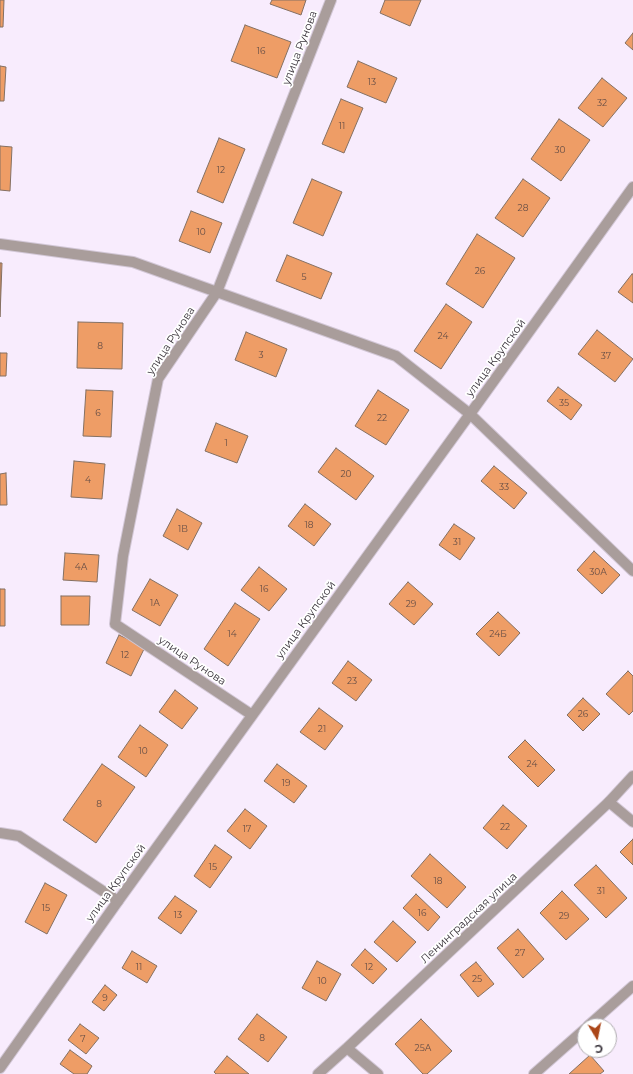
<!DOCTYPE html>
<html>
<head>
<meta charset="utf-8">
<style>
	body { margin:0 }
	#map { position:relative; width:633px; height:1074px; overflow:hidden; background:#f8ecfd; font-family:Montserrat,sans-serif }
	canvas { display:block }
	.north { position:absolute; left:577px; top:1018px; width:40px; height:40px; box-sizing:border-box; background:#fff; border:1px solid #b0adb1; border-radius:50%; rotate:170deg; font-size:11px; font-weight:700; line-height:16px; text-align:center; color:#39333b }
	.north::after { content:''; display:block; margin:auto; width:14px; height:18px; background:#ab4618; clip-path:polygon(50% 0,100% 100%,50% 72%,0 100%) }
</style>
</head>
<body>
<div id="map">
<canvas width="633" height="1074"></canvas>
<div class="north">С</div>
</div>
<script>
const c = document.querySelector('canvas').getContext('2d');
c.lineJoin = 'round';
function paint(path, color) {
  c.fillStyle = color;
  c.fill(path, 'evenodd');
}
function shape(rows) {
  const path = new Path2D();
  for (const r of rows) {
    path.moveTo(r[0], r[1]);
    for (let i = 2; i < r.length; i += 2) path.lineTo(r[i], r[i + 1]);
  }
  return path;
}
function stroke(path, color, width, dash) {
  c.strokeStyle = color;
  c.lineWidth = width;
  c.lineCap = dash ? 'butt' : 'round';
  c.setLineDash(dash || []);
  c.stroke(path);
}
function label(font, color, halo, rows, align = 'center') {
  c.font = font + ' Montserrat,sans-serif';
  c.lineWidth = 3.5;
  c.setLineDash([]);
  c.textBaseline = 'middle';
  c.strokeStyle = halo;
  c.fillStyle = color;
  for (const [text, x, y, turn = 0] of rows) {
    c.save();
    c.translate(x, y);
    c.rotate((+turn || 0) * Math.PI / 180);
    c.textAlign = isNaN(turn) ? turn : align;
    if (halo) c.strokeText(text, 0, 0);
    c.fillText(text, 0, 0);
    c.restore();
  }
}
const building = shape([
	[0,0,4,0,3,27,0,27,0,0],
	[272,0,306,0,301,15,270,4,272,0],
	[385,0,421,0,410,26,380,13,385,0],
	[245,25,291,42,277,78,231,61,245,25],
	[633,33,633,50,625,43,633,33],
	[358,61,397,78,386,103,347,87,358,61],
	[0,66,6,67,4,101,0,101,0,66],
	[602,78,627,98,603,127,578,108,602,78],
	[341,99,363,108,344,153,322,144,341,99],
	[559,119,590,140,561,181,531,159,559,119],
	[219,138,245,149,223,203,197,192,219,138],
	[0,146,12,147,10,191,0,190,0,146],
	[312,179,342,192,323,236,293,223,312,179],
	[523,179,550,198,523,237,495,218,523,179],
	[191,211,222,223,210,253,179,241,191,211],
	[477,234,515,258,483,308,446,284,477,234],
	[287,255,332,273,321,299,276,281,287,255],
	[0,263,2,263,0,317,0,263],
	[632,274,633,274,633,303,618,292,632,274],
	[446,304,472,322,441,369,414,351,446,304],
	[78,322,123,323,122,369,77,368,78,322],
	[597,330,633,359,615,382,578,354,597,330],
	[246,332,287,349,276,377,235,360,246,332],
	[0,353,7,353,6,376,0,376,0,353],
	[558,387,582,405,571,420,547,401,558,387],
	[86,390,113,391,111,437,83,436,86,390],
	[378,390,409,410,386,445,355,426,378,390],
	[216,423,248,436,237,463,205,451,216,423],
	[336,448,374,476,356,500,318,472,336,448],
	[74,461,105,464,102,499,71,497,74,461],
	[494,466,527,493,514,509,481,481,494,466],
	[6,473,7,505,0,505,0,474,6,473],
	[305,504,331,524,314,546,288,526,305,504],
	[177,509,202,523,188,550,163,536,177,509],
	[454,524,475,538,460,560,439,545,454,524],
	[594,551,620,575,602,594,577,570,594,551],
	[65,553,99,555,97,582,63,580,65,553],
	[259,567,287,589,269,611,241,590,259,567],
	[150,579,178,595,160,626,132,610,150,579],
	[408,582,433,604,414,625,389,604,408,582],
	[0,589,5,589,5,626,0,626,0,589],
	[61,596,90,596,89,625,61,625,61,596],
	[235,603,260,619,228,666,204,649,235,603],
	[498,612,520,633,499,656,476,634,498,612],
	[119,635,145,647,131,676,106,663,119,635],
	[348,661,372,680,356,701,332,683,348,661],
	[628,671,633,676,633,711,629,715,606,694,628,671],
	[175,690,198,708,182,729,159,712,175,690],
	[583,698,600,714,583,731,567,715,583,698],
	[319,708,343,726,325,750,300,732,319,708],
	[140,725,168,745,146,777,118,757,140,725],
	[525,740,555,770,538,787,508,757,525,740],
	[102,764,135,787,96,843,63,820,102,764],
	[277,764,307,786,294,803,264,781,277,764],
	[503,805,527,826,507,849,483,828,503,805],
	[245,809,267,826,250,849,227,831,245,809],
	[633,839,633,865,620,852,633,839],
	[215,845,232,857,210,888,194,876,215,845],
	[430,854,466,887,447,908,411,876,430,854],
	[596,865,627,898,606,918,574,885,596,865],
	[45,883,67,895,47,934,25,922,45,883],
	[562,891,589,919,566,940,540,913,562,891],
	[416,894,440,917,428,931,403,908,416,894],
	[175,896,197,911,181,934,158,918,175,896],
	[393,921,416,942,397,962,374,942,393,921],
	[518,929,544,959,523,978,497,948,518,929],
	[365,949,387,969,373,984,351,965,365,949],
	[132,951,157,966,147,983,122,968,132,951],
	[317,961,341,974,326,1001,302,988,317,961],
	[476,962,494,984,478,997,460,975,476,962],
	[105,985,117,995,104,1011,92,1002,105,985],
	[257,1014,287,1037,268,1062,238,1039,257,1014],
	[421,1019,452,1051,427,1074,423,1074,395,1044,421,1019],
	[80,1024,99,1038,86,1054,68,1040,80,1024],
	[70,1050,92,1066,87,1074,74,1074,60,1064,70,1050],
	[590,1055,604,1071,600,1074,569,1074,590,1055],
	[227,1056,249,1074,216,1074,214,1072,227,1056]
]);
paint(building, '#ee9d66');
stroke(building, '#847063', 1);
const service = shape([
	[0,244,133,262,396,356,470,414,633,571],
	[609,802,633,822],
	[0,833,19,836,118,901]
]);
const minor = shape([
	[252,715,115,624,123,556,158,379,217,292,331,0],
	[588,1026,633,986],
	[347,1048,378,1074],
	[0,1068,118,901,470,414,633,187],
	[318,1074,347,1048,609,802,633,776],
	[534,1074,585,1029]
]);
stroke(service, '#d2c7d6', 12);
stroke(minor, '#d2c7d6', 12);
stroke(service, '#a99d9b', 10);
stroke(minor, '#a99d9b', 10);
label('9px', '#664e46', null, [
	["16",261,51],
	["13",372,82],
	["32",602,103],
	["11",342,126],
	["30",560,150],
	["12",221,170],
	["28",523,208],
	["10",201,232],
	["26",480,271],
	["5",304,277],
	["24",443,336],
	["8",100,346],
	["3",261,355],
	["37",606,356],
	["35",564,403],
	["6",98,413],
	["22",382,418],
	["1",226,443],
	["20",346,474],
	["4",88,480],
	["33",504,487],
	["18",309,525],
	["1В",183,529],
	["31",457,542],
	["4А",81,567],
	["30А",598,572],
	["16",264,589],
	["1А",155,603],
	["29",411,604],
	["14",232,634],
	["24Б",498,634],
	["12",125,655],
	["23",352,681],
	["26",583,714],
	["21",322,729],
	["10",143,751],
	["24",532,764],
	["19",286,783],
	["8",99,804],
	["22",505,827],
	["17",247,829],
	["15",213,867],
	["18",438,881],
	["31",601,891],
	["15",46,908],
	["16",422,913],
	["13",178,915],
	["29",564,916],
	["27",520,953],
	["11",139,967],
	["12",369,967],
	["25",477,979],
	["10",322,981],
	["9",105,998],
	["8",262,1038],
	["7",83,1039],
	["25А",423,1048]
]);
label('11px', '#39333b', '#fff', [
	["улица Рунова",300,48,-69],
	["улица Рунова",171,341,-57],
	["улица Крупской",496,358,-54],
	["улица Крупской",306,620,-54],
	["улица Рунова",192,661,34],
	["улица Крупской",116,883,-54],
	["Ленинградская улица",469,918,-43]
]);
</script>
</body>
</html>
